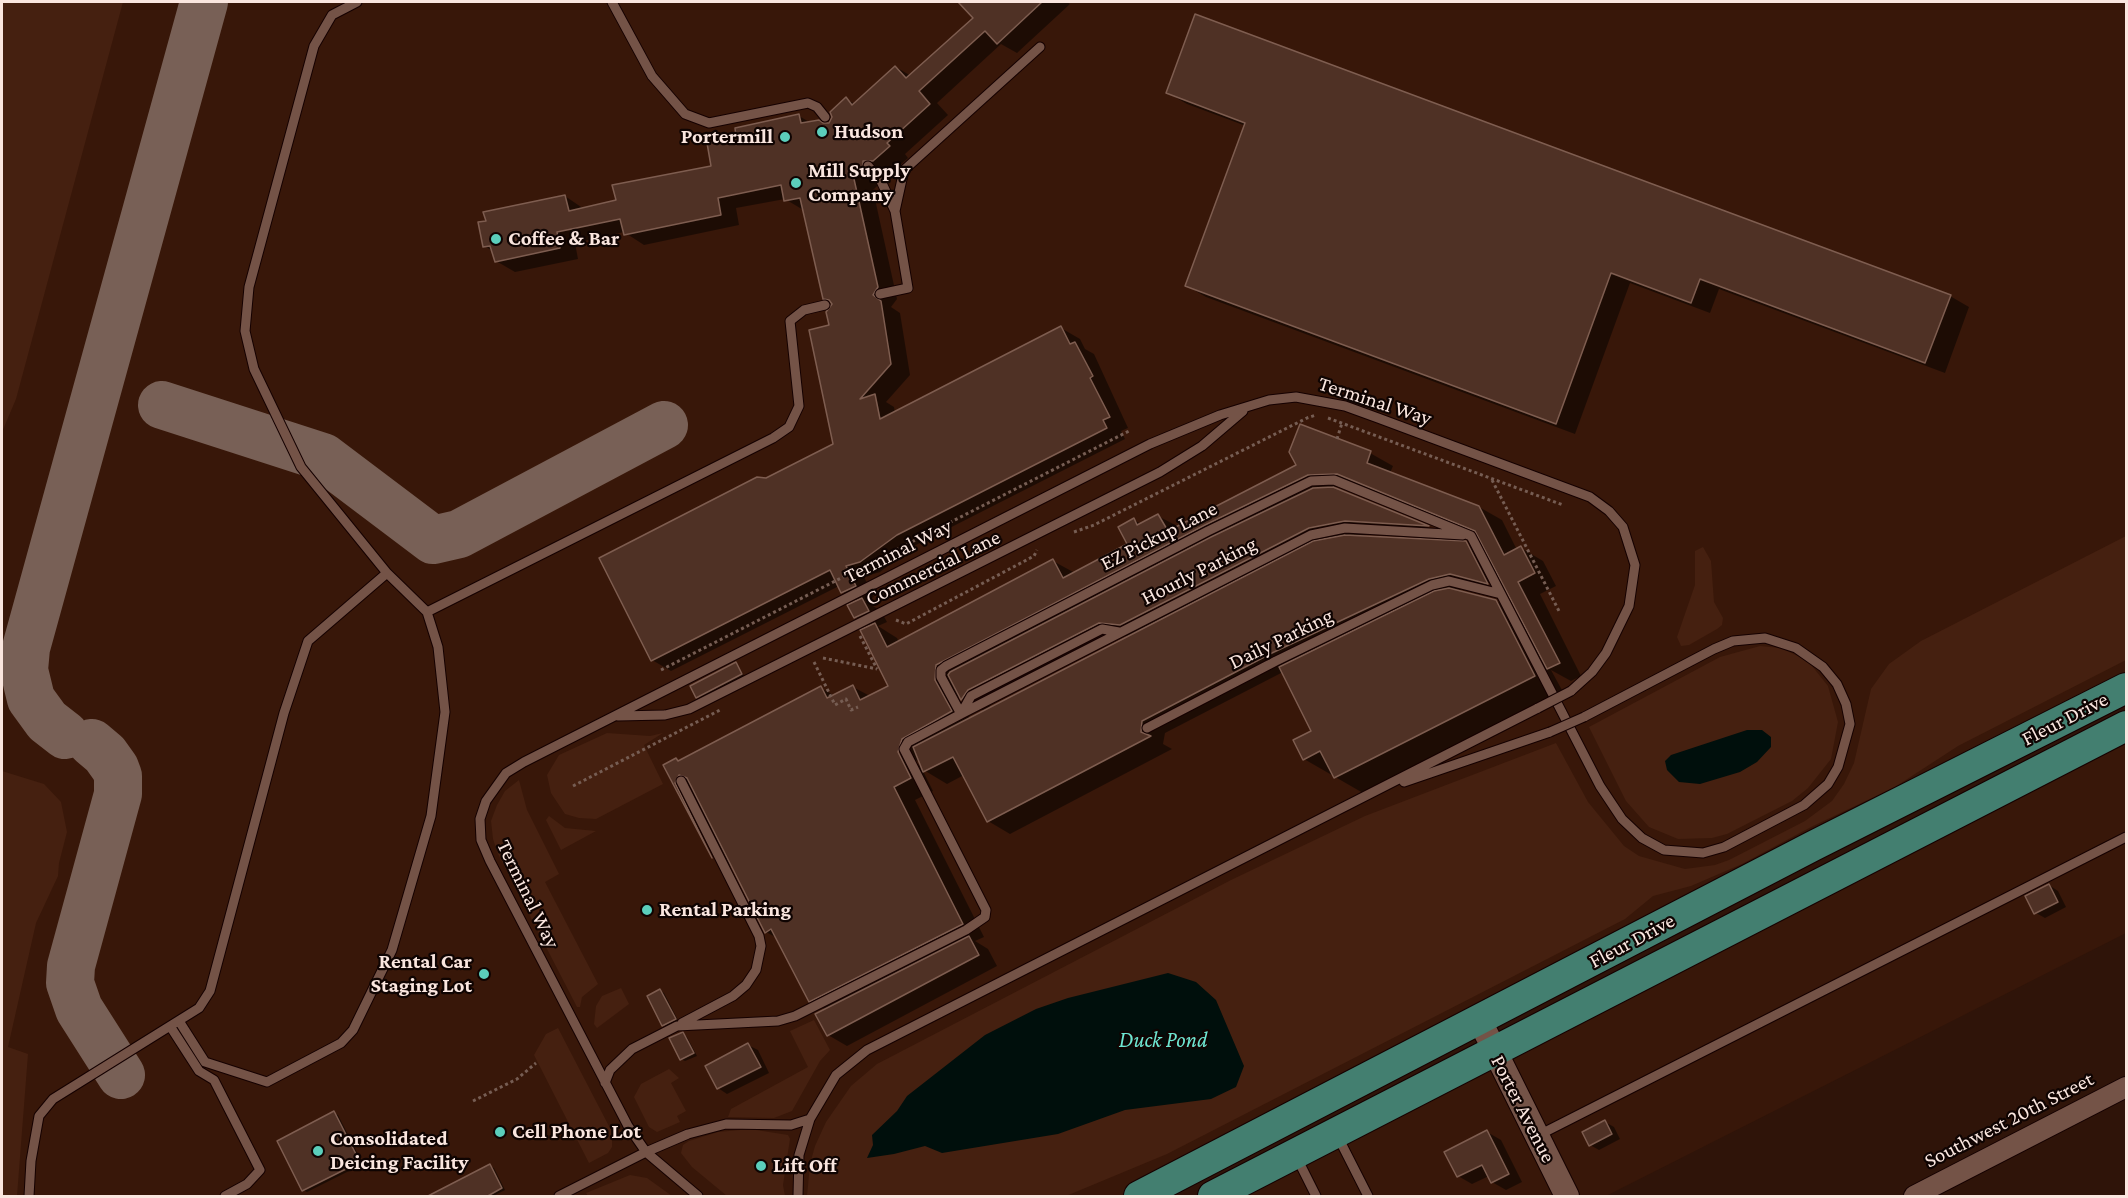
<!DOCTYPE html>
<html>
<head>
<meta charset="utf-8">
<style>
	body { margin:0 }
	#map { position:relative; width:2128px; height:1198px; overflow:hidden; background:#2f1409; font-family:"Crimson Pro",serif }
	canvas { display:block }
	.frame { position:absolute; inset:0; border:3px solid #fae6df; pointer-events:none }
</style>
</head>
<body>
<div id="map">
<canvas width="2128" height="1198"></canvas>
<div class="frame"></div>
</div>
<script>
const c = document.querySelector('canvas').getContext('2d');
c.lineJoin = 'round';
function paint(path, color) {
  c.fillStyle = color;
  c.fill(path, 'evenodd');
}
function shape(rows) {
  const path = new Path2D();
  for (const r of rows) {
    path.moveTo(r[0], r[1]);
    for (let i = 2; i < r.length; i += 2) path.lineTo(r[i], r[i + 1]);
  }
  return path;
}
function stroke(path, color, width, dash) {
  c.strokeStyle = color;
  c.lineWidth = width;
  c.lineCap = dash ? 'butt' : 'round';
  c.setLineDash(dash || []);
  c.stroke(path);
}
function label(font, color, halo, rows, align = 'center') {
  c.font = font + ' "Crimson Pro",serif';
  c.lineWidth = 4.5;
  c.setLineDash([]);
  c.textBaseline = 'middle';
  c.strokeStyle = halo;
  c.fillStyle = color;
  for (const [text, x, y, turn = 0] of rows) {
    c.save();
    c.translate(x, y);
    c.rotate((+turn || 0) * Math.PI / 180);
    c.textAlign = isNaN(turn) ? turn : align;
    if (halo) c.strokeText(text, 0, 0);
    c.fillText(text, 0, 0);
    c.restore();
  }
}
paint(shape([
	[2,2,2126,2,2126,688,1139,1196,2,1196],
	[2126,726,2126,933,1606,1196,1213,1196]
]), '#381709');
paint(shape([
	[2,2,123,2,16,399,2,432],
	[2126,536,2126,660,1958,746,1895,787,1811,827,1742,864,1691,886,1653,896,1625,919,1167,1154,1066,1196,807,1196,810,1164,815,1146,826,1122,851,1086,877,1064,1231,880,1365,816,1556,743,1588,802,1624,846,1639,856,1685,869,1715,865,1729,860,1805,821,1832,801,1844,784,1854,763,1871,689,1889,664,1921,641],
	[1703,547,1711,561,1714,602,1723,618,1722,625,1717,629,1689,645,1681,646,1677,637,1695,585,1695,551],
	[1760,646,1781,648,1808,661,1828,686,1838,722,1831,759,1808,788,1792,801,1727,834,1712,838,1678,839,1649,827,1626,801,1589,727,1720,657],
	[607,733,650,736,663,733,644,745,663,784,596,819,579,818,565,814,551,793,547,775,559,755],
	[2,771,44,784,61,802,67,832,59,863,58,876,36,923,8,1047,28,1054,17,1196,2,1196],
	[519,780,527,810,559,874,545,882,598,984,582,997,580,1007,577,1007,498,854,493,839,491,821,497,805,505,791],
	[549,816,565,828,596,831,561,850,546,820],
	[621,988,629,1004,597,1028,594,1024,596,1006,602,996],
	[814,1020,830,1050,820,1061,792,1111,774,1118,728,1117,731,1109,808,1067,790,1031],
	[558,1028,612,1132,612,1147,608,1153,589,1163,534,1055,546,1034],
	[669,1069,679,1078,671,1083,686,1111,677,1116,680,1122,657,1132,649,1127,634,1097,641,1084],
	[750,1129,788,1135,790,1139,783,1185,785,1196,727,1196,692,1167,681,1153,683,1145,689,1141,718,1132],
	[630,1175,647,1178,672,1196,588,1196,586,1193]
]), '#452010');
paint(shape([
	[1747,730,1762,730,1771,737,1771,747,1757,762,1740,772,1700,784,1679,782,1667,770,1665,761,1671,755],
	[1168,973,1196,982,1216,1000,1244,1066,1236,1087,1211,1099,1125,1110,1058,1134,942,1153,925,1146,894,1154,867,1158,873,1145,872,1135,897,1111,907,1096,985,1035,1036,1009,1068,998]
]), '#000f0c');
paint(shape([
	[969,2,1067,2,1070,4,1017,53,1001,44,937,103,948,115,905,154,908,158,892,172,882,171,882,181,873,190,897,299,891,307,900,313,910,375,886,402,894,407,895,413,1061,328,1080,339,1085,349,1094,354,1128,428,1121,431,1125,439,916,545,880,572,864,577,874,597,865,601,881,611,887,622,878,626,897,638,899,642,1053,561,1075,573,1129,545,1134,520,1141,524,1158,516,1179,527,1298,466,1370,453,1393,466,1390,473,1479,507,1502,520,1517,550,1521,548,1543,561,1556,586,1540,594,1581,676,1571,681,1551,670,1563,692,1363,793,1304,759,1313,732,1283,672,1165,733,1163,744,1172,749,1010,834,988,821,964,775,947,784,922,769,933,791,915,800,984,937,975,941,988,949,997,966,847,1046,828,1035,826,1010,810,1000,777,938,766,932,735,869,713,857,665,765,676,760,680,762,821,688,835,696,853,687,870,696,890,686,871,627,855,617,858,601,842,592,839,586,671,671,652,660,766,479,834,445,831,327,833,304,824,298,805,211,785,199,736,208,739,225,644,245,624,232,575,243,578,259,515,272,496,261,493,251,484,246,565,196,584,209,618,202,713,167,738,138,799,116,811,123,830,124,846,99,855,104,896,67,911,76,975,18,964,6],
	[1360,486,1479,534,1491,557,1465,543,1454,542,1429,528,1329,487],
	[1370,534,1439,538,1438,541,1361,536],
	[1482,579,1511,595,1521,616,1496,601,1454,591,1474,586,1502,593,1481,581],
	[1124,636,1132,637,971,720,958,697,986,712,992,703],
	[892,747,921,763,921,766,891,749],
	[1168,93,1950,296,1969,307,1945,373,1719,289,1710,313,1630,283,1575,434,1206,297,1187,286,1246,126,1187,104],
	[736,664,745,677,702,699,698,697],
	[2049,885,2058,891,2066,907,2045,918,2036,913],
	[660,990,664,993,679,1022,668,1027,664,1025],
	[683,1034,687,1037,697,1056,685,1061,681,1059],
	[748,1045,758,1050,769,1073,727,1094,718,1088],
	[334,1113,338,1115,363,1164,307,1192,303,1190],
	[1605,1122,1614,1127,1620,1139,1599,1150,1590,1145],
	[1487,1132,1501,1140,1522,1182,1506,1190,1492,1182,1489,1176,1472,1184,1458,1176],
	[490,1166,494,1168,505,1190,493,1196,429,1196]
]), '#0007');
stroke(shape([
	[162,405,323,457,433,540,459,534,664,425],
	[65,735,47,721,31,699,24,670,26,648,204,2],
	[92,743,105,754,115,768,118,776,118,794,71,966,70,983,79,1009,121,1075]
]), '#786056', 48);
const building = shape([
	[958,2,1042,2,997,44,985,31,919,91,930,104,887,143,890,146,873,161,863,161,863,171,854,179,878,287,873,295,881,301,891,364,860,399,875,394,880,419,1061,326,1070,344,1075,342,1093,376,1090,378,1110,417,1103,420,1107,428,897,535,860,562,846,566,856,586,841,593,830,570,651,661,599,558,757,477,766,478,833,444,809,330,829,325,826,312,832,304,829,300,823,299,800,198,784,201,781,185,718,198,721,215,624,235,620,219,557,232,560,248,495,262,490,246,483,247,478,222,486,221,483,212,565,195,569,211,616,200,612,185,711,166,707,143,736,137,735,128,799,114,801,123,819,120,823,123,829,123,832,117,830,112,846,97,852,105,895,66,906,78,973,18,958,2],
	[1195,14,1951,295,1925,363,1700,279,1691,303,1611,273,1556,424,1185,286,1245,123,1166,93,1195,14],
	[1300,424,1371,451,1367,463,1479,506,1504,555,1521,546,1535,573,1518,582,1560,663,1547,669,1475,531,1337,474,1308,475,1205,525,936,665,935,680,952,711,902,739,898,752,911,778,894,787,963,924,809,1002,771,929,765,933,687,778,679,775,675,783,712,858,663,765,676,758,678,761,821,686,827,698,853,685,860,700,888,686,860,630,875,623,887,647,1053,559,1063,578,1127,544,1118,527,1134,518,1137,525,1158,514,1168,531,1296,465,1289,452,1300,424],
	[1333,487,1429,526,1345,521,1309,528,1120,625,1099,623,968,690,961,700,948,675,950,672,1211,537,1313,488,1333,487],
	[1345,535,1466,541,1488,584,1450,574,1429,579,1272,653,1142,721,1141,732,1151,736,987,822,953,757,923,772,913,747,1313,541,1345,535],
	[1449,588,1496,600,1535,676,1334,778,1320,751,1303,760,1293,740,1311,731,1279,667,1434,591,1449,588],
	[862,598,869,611,854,618,847,605,862,598],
	[736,662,742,674,696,698,690,686,736,662],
	[2049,884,2058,902,2034,914,2025,896,2049,884],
	[969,936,979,955,827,1036,815,1014,969,936],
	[660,989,676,1019,662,1026,647,996,660,989],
	[683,1032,694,1053,680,1060,669,1038,683,1032],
	[748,1043,761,1067,717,1089,705,1066,748,1043],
	[334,1111,360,1162,302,1191,277,1141,334,1111],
	[1605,1120,1612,1134,1589,1146,1582,1132,1605,1120],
	[1487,1130,1509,1174,1491,1183,1482,1165,1457,1177,1444,1152,1487,1130],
	[490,1164,502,1188,486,1197,426,1197,490,1164]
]);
paint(building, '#4f3125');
stroke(building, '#7e5d50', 1.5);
const service = shape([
	[357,2,332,15,314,46,249,287,245,331,254,369,301,467,387,573],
	[612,2,652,76,685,114,709,123,808,103,817,107,825,117],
	[868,166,881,181,895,211],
	[880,294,908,288,895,211,904,170,1040,47],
	[1471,536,1600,786,1622,819,1642,838,1664,850,1703,853,1724,847,1804,805,1828,784,1838,767,1850,724,1846,704,1837,684,1823,667,1796,648,1765,638,1733,641,1714,649,1584,717],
	[961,714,1311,535,1345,528,1463,535],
	[961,714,971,696,1102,629,1119,632],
	[618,716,665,715,689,709,1160,472,1202,446,1243,411],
	[1147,728,1276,661,1432,585,1449,581,1501,594],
	[681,781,759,936,761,946,756,970,746,985,733,996,682,1023],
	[1404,782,1550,732],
	[179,1021,205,1062,267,1082,341,1043,353,1030,392,950,431,816,445,712,438,647,427,612],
	[170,1026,199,1071,214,1080,260,1170,247,1184,225,1196],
	[605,1083,610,1070,632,1049,677,1026,778,1021,795,1016,966,930,985,917,986,910,904,749,908,742,961,714,941,677,941,670,946,666,1208,531,1311,481,1334,480,1471,536],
	[1337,1135,1368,1196],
	[1539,1135,2126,837],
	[1296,1156,1316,1196],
	[29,1196,31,1161,39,1116,53,1099,199,1008,210,991,284,713,308,641,387,573,427,612,773,438,789,427,799,406,790,321,804,310,825,305],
	[559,1196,646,1152,688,1134,726,1124,791,1125,810,1119],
	[698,1196,646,1152,628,1126,490,861,481,840,480,819,486,801,506,773,524,762,1150,444,1220,415,1269,400,1296,397,1345,406,1378,418,1590,497,1609,511,1623,527,1635,565,1629,606,1606,653,1592,672,1571,691],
	[798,1196,799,1155,810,1119,836,1075,867,1050,1538,708]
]);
const minor = shape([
	[1914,1196,2126,1087]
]);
const tertiary = shape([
	[1480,1021,1567,1196]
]);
const primary = shape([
	[1139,1196,1813,846,2126,688],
	[1213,1196,2126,726]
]);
stroke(service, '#150100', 11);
stroke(minor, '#150100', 22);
stroke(tertiary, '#150100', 26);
stroke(primary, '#150100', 32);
stroke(shape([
	[1328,418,1563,505],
	[1337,439,1342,423],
	[1492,480,1560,613],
	[1074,532,1094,525,1307,418,1316,415],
	[896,620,906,624,1034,556,1037,550],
	[860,636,877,669],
	[823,658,877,669],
	[814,662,835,705,846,699,851,710,858,707],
	[661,670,1129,431],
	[573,786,720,710],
	[473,1101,517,1079,536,1063]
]), '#765d53', 3, [3, 3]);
stroke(service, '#745347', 9);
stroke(minor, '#745347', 20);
stroke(tertiary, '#745347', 24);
stroke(primary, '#437f70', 30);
const serviceBridge = shape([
	[1538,708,1571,691],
	[1550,732,1584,717]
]);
stroke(serviceBridge, '#150100', 11, []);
stroke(serviceBridge, '#745347', 9);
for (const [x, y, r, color] of [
	[822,132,6,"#5bcebb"],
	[785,137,6,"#5bcebb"],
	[796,183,6,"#5bcebb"],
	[496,239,6,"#5bcebb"],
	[647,910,6,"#5bcebb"],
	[484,974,6,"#5bcebb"],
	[500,1132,6,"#5bcebb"],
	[318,1151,6,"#5bcebb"],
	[761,1166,6,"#5bcebb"]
]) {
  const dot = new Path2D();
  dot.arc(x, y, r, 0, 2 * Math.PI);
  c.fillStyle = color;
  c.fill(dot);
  stroke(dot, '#0f0402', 2);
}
label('bold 21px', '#fae6df', '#0f0402', [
	["Hudson",834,132],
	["Portermill",773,137,"right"],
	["Mill Supply",808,171],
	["Company",808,195],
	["Coffee & Bar",508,239],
	["Rental Parking",659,910],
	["Rental Car",472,962,"right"],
	["Staging Lot",472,986,"right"],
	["Cell Phone Lot",512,1132],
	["Consolidated",330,1139],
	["Deicing Facility",330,1163],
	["Lift Off",773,1166]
], 'left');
label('21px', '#fae6df', '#0f0402', [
	["Terminal Way",1375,401,18],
	["EZ Pickup Lane",1159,536,-27],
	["Terminal Way",898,551,-27],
	["Commercial Lane",933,568,-26],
	["Hourly Parking",1199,571,-27],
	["Daily Parking",1281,639,-26],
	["Fleur Drive",2065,719,-27],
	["Terminal Way",528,894,64],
	["Fleur Drive",1632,941,-28],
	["Porter Avenue",1523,1109,63],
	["Southwest 20th Street",2009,1120,-27]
]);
label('italic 22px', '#6ee6d2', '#0f0402', [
	["Duck Pond",1163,1040]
]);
</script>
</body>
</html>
